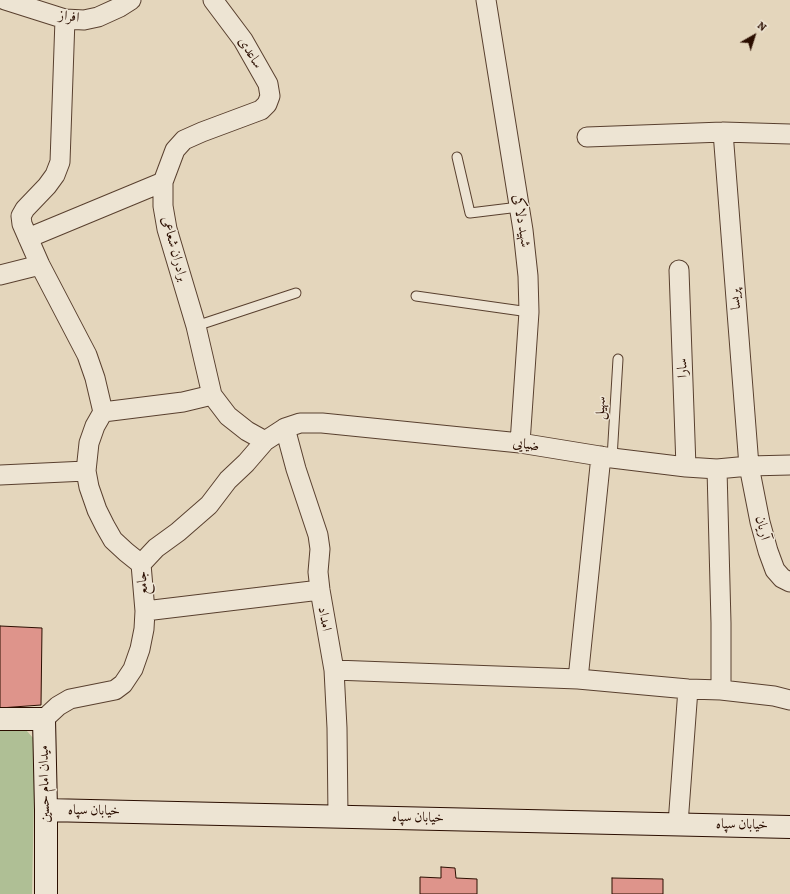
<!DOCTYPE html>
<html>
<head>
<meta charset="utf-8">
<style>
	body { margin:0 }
	#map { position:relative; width:790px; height:894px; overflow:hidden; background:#e4d6bc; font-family:Alegreya,serif }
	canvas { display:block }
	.north { position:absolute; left:734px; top:16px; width:40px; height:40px; -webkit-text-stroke:3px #ede4d3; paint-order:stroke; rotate:39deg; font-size:11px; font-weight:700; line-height:16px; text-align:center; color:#2b0e00 }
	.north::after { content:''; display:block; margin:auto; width:14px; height:18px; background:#2b0e00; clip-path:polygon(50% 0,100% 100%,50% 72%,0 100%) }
</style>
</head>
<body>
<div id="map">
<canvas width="790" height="894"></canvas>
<div class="north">N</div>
</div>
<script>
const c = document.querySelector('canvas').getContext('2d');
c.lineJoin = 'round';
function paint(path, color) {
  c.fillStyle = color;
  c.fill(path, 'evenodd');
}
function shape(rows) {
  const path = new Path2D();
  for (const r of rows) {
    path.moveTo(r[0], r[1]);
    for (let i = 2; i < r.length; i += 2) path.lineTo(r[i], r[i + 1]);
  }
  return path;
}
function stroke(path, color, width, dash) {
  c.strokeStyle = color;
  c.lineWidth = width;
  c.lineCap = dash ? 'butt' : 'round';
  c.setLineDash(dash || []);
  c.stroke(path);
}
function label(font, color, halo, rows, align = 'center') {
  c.font = font + ' Alegreya,Amiri,serif';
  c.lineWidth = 3;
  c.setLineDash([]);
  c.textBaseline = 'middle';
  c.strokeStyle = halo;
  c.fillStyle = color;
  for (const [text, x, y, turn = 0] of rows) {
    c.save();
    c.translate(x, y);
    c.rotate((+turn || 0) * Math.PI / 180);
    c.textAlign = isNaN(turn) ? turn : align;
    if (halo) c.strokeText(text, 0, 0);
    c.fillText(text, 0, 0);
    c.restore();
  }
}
paint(shape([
	[0,730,26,730,34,739,35,746,32,894,0,894]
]), '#afbf95');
const building = shape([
	[0,626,42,628,41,705,0,708,0,626],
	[441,867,455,868,456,878,477,879,477,894,420,894,420,877,441,878,441,867],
	[612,878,663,879,663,894,612,894,612,878]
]);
paint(building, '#de948b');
stroke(building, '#2b0e00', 1);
const lane = shape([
	[457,157,470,213,519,207],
	[416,296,529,312],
	[196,326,296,293],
	[612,458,618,359]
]);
const street = shape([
	[5,0,65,19,84,20,98,17,120,7,131,0],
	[486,0,523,230,528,276,529,312,520,443],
	[65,19,60,162,55,175,47,186,25,209,21,216,22,224,40,265,87,355,95,378,103,412],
	[723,132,749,466,760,522,768,551,775,570,782,578,790,582],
	[587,137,723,132,790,134],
	[28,238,163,182],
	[679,270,686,467],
	[0,275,40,265],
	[212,395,196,326,167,229,163,206,163,182,175,150,184,140,202,132,261,110,267,104,270,96,268,84,243,40,213,0],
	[285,428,296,469,318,535,320,549,318,572,320,590,334,670,337,728,338,816],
	[717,469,721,623,721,690],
	[86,471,89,443,95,426,103,412,183,402,212,395,228,416,247,431,265,441],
	[0,475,86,471,89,487,97,510,105,526,113,540,126,552,141,564],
	[145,611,320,590],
	[334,670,578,679,688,689,721,690,774,696,790,700],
	[578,679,601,456],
	[44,719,58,706,70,699,115,690,123,684,133,669,140,649,144,629,145,611,141,564,156,548,178,532,209,505,228,480,246,463,265,441,285,428,300,423,322,423,520,443,612,458,686,467,717,469,749,466,790,465],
	[678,824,688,689]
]);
const secondary = shape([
	[0,719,44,719,46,810,46,894],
	[46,810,790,827]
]);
stroke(lane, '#59402f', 11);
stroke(street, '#59402f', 21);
stroke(secondary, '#2b0e00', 24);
stroke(lane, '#ede4d3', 9);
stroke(street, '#ede4d3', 19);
stroke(secondary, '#ede4d3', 22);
label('14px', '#2b0e00', '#ede4d3', [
	["افراز",69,17,8],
	["ساعدی",250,53,59],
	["شهید دلاکی",521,221,81],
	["برادران شعاعی",174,249,75],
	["پریسا",736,299,-95],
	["سارا",683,368,-92],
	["سهیل",601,408,-87],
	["ضیایی",526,445,8],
	["آریان",762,528,76],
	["جامع",143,583,-95],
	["امداد",324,619,80],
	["میدان امام حسین",45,784,-91],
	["خیابان سپاه",94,811,1],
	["خیابان سپاه",418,818,1],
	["خیابان سپاه",742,825,1]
]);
</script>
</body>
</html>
